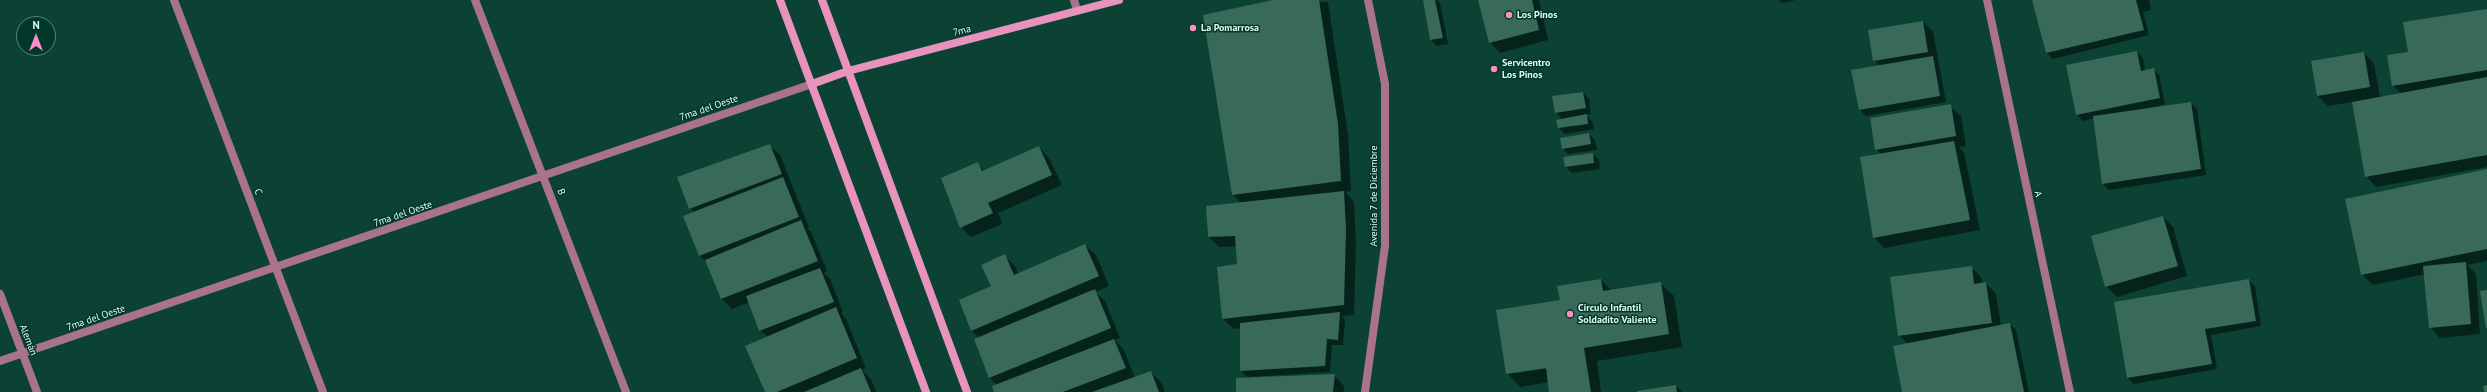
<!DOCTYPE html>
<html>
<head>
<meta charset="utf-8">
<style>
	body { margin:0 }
	#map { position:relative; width:2487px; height:392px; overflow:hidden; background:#0b4233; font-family:"PT Sans",sans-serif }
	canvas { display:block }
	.north { position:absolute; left:16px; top:16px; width:40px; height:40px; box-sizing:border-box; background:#003729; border:1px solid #5a8579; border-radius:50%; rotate:0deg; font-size:11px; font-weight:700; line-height:16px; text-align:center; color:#e0fbf0 }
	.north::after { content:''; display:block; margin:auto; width:14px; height:18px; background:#fb8fc5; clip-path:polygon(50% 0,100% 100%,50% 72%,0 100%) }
</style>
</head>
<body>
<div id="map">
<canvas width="2487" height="392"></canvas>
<div class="north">N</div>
</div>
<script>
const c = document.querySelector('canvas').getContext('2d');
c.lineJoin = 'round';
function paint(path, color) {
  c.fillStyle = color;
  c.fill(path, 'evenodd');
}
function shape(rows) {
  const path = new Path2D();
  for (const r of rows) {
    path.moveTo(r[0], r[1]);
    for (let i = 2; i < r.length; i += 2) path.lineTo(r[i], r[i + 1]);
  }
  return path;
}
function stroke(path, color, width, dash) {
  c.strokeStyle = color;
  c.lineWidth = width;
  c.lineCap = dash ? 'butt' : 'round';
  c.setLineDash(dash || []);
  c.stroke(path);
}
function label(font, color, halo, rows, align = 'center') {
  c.font = font + ' "PT Sans",sans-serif';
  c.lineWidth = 3;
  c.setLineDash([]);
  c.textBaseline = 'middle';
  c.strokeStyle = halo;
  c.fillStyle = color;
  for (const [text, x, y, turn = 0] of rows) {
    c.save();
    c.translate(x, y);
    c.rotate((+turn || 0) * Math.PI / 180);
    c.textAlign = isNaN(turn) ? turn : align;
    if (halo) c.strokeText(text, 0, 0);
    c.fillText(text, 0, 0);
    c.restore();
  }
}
paint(shape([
	[1278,0,1328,2,1348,135,1351,191,1345,192,1354,202,1356,241,1354,315,1342,316,1345,319,1343,345,1332,345,1330,372,1247,377,1241,371,1241,328,1234,329,1223,319,1238,264,1237,246,1219,247,1209,237,1241,203,1233,195],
	[1424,0,1437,0,1440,3,1448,44,1437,46,1431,40],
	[1479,0,1539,0,1548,40,1500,53,1490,42],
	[1779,0,1796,0,1782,3],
	[2033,0,2149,0,2151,10,2143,12,2149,35,2053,59,2047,53],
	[2487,10,2487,167,2376,187,2366,176,2353,102,2328,106,2318,96,2312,62,2364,53,2374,63,2380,98,2401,94,2393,85,2409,53],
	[1923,22,1933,32,1946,102,1866,116,1860,110,1853,71,1880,66,1874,60],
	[2137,52,2143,58,2145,71,2153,69,2159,75,2165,104,2143,110,2191,103,2197,109,2206,175,2109,190,2103,184,2094,118,2083,121,2077,115],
	[1583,93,1589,99,1591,114,1586,115,1592,121,1594,129,1565,134,1559,128,1563,120,1556,113],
	[1950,106,1961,116,1966,146,1959,147,1964,152,1980,230,1884,248,1874,237,1882,155,1876,149],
	[1589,134,1595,140,1597,150,1568,154,1562,148],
	[769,145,780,155,809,227,807,228,811,232,827,271,824,273,830,279,843,312,841,313,846,319,866,368,862,370,871,379,876,392,766,392,768,337,760,330,749,302,732,309,722,299,708,264,700,256,694,212,690,208],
	[1039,147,1049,158,1062,185,998,213,1002,224,971,237,961,227,977,163,985,171],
	[1593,154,1599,160,1600,169,1572,173,1566,167,1565,158],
	[2487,170,2487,261,2467,265,2476,274,2480,334,2440,338,2430,327,2425,274,2373,285,2362,274],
	[2163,217,2173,227,2187,276,2117,297,2106,286],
	[1085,245,1096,255,1109,286,1095,292,1105,301,1120,338,1115,340,1124,350,1135,378,1151,372,1161,382,1165,392,995,392,997,385,990,378,976,340,979,338,972,331,1004,256,1015,266,1018,274],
	[1971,267,1982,278,1982,284,1986,283,1996,294,2001,326,2010,324,2016,330,2029,392,1903,392,1908,344,1899,335],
	[1601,280,1611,290,1660,283,1674,296,1682,347,1597,361,1601,392,1550,392,1549,382,1520,387,1507,373,1561,301],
	[1550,366,1551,368,1516,373,1516,371],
	[2249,280,2255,286,2261,326,2211,335,2217,369,2134,384,2128,378,2115,303],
	[1334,375,1344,386,1344,392,1237,392],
	[1676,386,1682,392,1638,392]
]), '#0007');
paint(shape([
	[1273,0,1319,0,1338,124,1341,181,1232,195,1203,15],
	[1423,0,1435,0,1443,38,1430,40],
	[1478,0,1532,0,1539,30,1489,43],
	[2032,0,2136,0,2144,30,2046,53],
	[2487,9,2487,70,2392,86,2387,55,2408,52,2403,22],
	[1923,21,1928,52,1873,61,1868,30],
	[2137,51,2141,71,2154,68,2160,98,2076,115,2066,65],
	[2364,52,2370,87,2317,96,2311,61],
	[1933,56,1940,96,1859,110,1851,70],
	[2487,77,2487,155,2365,177,2352,102],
	[1583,92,1586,108,1555,113,1552,96],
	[2191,102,2201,169,2102,184,2093,116],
	[1951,104,1956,136,1875,150,1870,118],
	[1587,114,1588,124,1558,128,1556,120],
	[1589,133,1591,144,1562,149,1560,138],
	[1954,141,1970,220,1873,238,1860,157],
	[770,144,782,174,689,209,677,177],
	[1039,146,1052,175,988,203,993,213,960,228,941,178,978,162,982,171],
	[1593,153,1594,163,1565,167,1563,157],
	[2487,169,2487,249,2361,275,2345,199],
	[783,177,799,217,699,256,683,216],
	[1344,191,1346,230,1344,305,1222,319,1217,267,1237,264,1235,236,1208,237,1206,206],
	[2163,216,2178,266,2105,287,2091,236],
	[801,220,818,261,721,299,705,260],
	[1085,244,1099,276,971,331,959,300,991,286,981,265,1005,254,1014,275],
	[2466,262,2471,324,2429,328,2423,266],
	[1972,266,1974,284,1986,282,1992,323,1898,336,1890,277],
	[820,268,834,302,759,331,746,296],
	[1601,279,1603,291,1661,282,1669,334,1584,348,1591,392,1549,392,1546,368,1506,374,1496,310,1560,300,1557,286],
	[2249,279,2256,321,2205,329,2212,364,2127,378,2114,302],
	[1095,289,1111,328,989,378,974,339],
	[2487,290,2487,328,2486,328,2480,291],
	[836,307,857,358,777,392,765,392,745,346],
	[1340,312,1338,340,1327,339,1325,366,1240,371,1240,323],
	[2010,323,2024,392,1902,392,1893,346],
	[1114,339,1126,368,1063,392,994,392,992,386],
	[861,368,871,392,804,392],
	[1151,371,1159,392,1092,392],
	[1335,374,1333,392,1236,392,1236,378],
	[1676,385,1677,392,1637,392,1637,391],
	[2487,385,2487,392,2484,392,2483,386]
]), '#386959');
stroke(shape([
	[174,0,323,392],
	[475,0,626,392],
	[1074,0,1077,10],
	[1987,0,2070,392],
	[0,294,37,392],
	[0,361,812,84],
	[1365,392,1385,246,1385,84,1368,0]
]), '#a9738c', 8);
stroke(shape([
	[780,0,926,392],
	[822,0,967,392],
	[812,84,848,71,1119,0]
]), '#e893bc', 8);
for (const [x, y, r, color] of [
	[1509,15,4,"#fb8fc5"],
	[1193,28,4,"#fb8fc5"],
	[1494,69,4,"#fb8fc5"],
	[1570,314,4,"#fb8fc5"]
]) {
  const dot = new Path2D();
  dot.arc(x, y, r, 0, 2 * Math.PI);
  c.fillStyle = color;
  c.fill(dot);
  stroke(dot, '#003729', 1.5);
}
label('bold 10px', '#e0fbf0', '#003729', [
	["Los Pinos",1517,15],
	["La Pomarrosa",1201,28],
	["Servicentro",1502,63],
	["Los Pinos",1502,75],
	["Círculo Infantil",1578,308],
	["Soldadito Valiente",1578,320]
], 'left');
label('10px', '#e0fbf0', '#003729', [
	["7ma",962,31,-15],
	["7ma del Oeste",709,108,-19],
	["C",258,192,69],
	["B",561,192,69],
	["A",2038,194,78],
	["Avenida 7 de Diciembre",1374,196,-90],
	["7ma del Oeste",403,214,-19],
	["7ma del Oeste",96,318,-19],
	["Alemán",28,340,69]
]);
</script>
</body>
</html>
